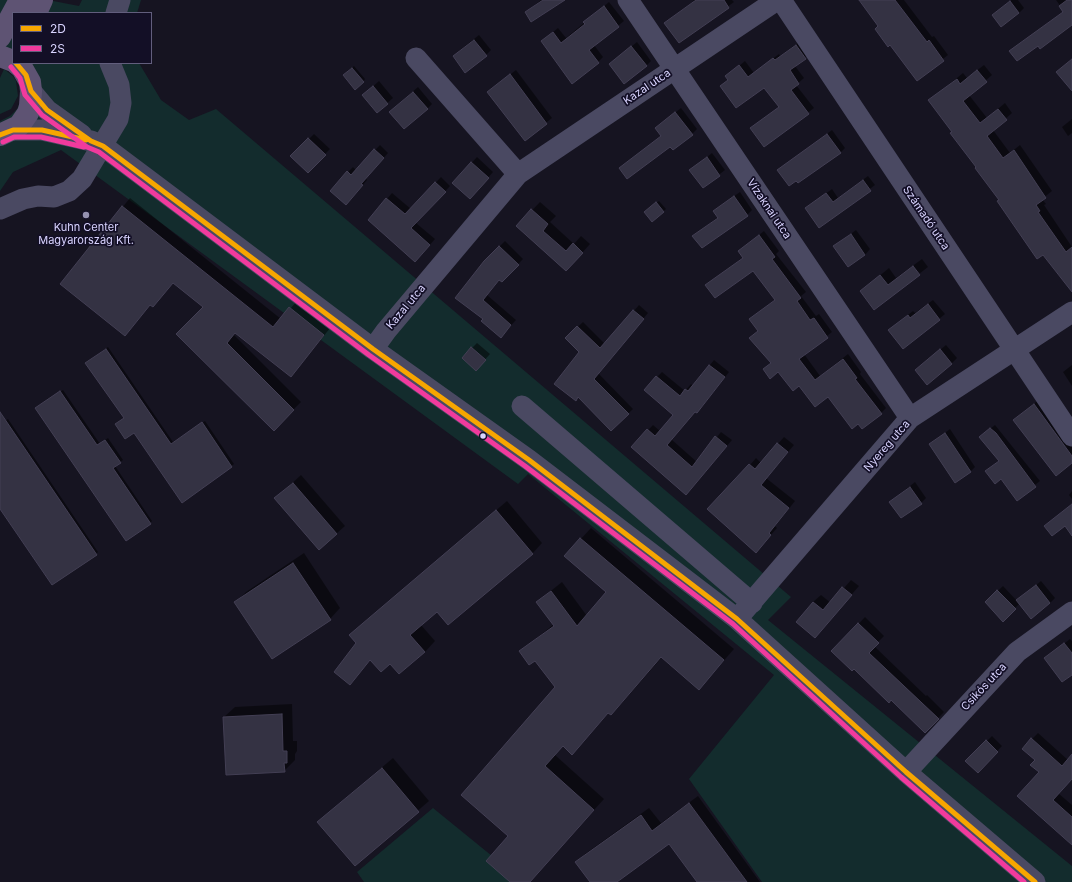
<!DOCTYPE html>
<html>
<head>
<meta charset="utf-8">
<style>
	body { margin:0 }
	#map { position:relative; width:1072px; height:882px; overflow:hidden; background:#161421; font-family:Inter,sans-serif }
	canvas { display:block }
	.legend { position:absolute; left:12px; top:12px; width:140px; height:52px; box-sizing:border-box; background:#130f26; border:1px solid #625e7d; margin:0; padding:5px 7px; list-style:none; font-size:12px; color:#d9d4ff }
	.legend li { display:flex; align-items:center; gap:8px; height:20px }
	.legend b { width:20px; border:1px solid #625e7d }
</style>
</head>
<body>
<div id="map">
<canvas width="1072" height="882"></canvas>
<ul class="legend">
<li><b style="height:5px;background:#f7a600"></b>2D</li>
<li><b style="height:5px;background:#f13a9d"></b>2S</li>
</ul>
</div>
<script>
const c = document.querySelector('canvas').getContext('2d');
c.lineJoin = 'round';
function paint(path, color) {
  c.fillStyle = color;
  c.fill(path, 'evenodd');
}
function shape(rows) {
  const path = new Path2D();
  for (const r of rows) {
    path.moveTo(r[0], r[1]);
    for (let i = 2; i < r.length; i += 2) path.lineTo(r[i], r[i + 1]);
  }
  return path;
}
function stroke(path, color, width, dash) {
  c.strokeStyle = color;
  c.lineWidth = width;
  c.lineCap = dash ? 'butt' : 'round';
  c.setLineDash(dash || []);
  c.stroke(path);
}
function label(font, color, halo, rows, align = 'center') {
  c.font = font + ' Inter,sans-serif';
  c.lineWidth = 3.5;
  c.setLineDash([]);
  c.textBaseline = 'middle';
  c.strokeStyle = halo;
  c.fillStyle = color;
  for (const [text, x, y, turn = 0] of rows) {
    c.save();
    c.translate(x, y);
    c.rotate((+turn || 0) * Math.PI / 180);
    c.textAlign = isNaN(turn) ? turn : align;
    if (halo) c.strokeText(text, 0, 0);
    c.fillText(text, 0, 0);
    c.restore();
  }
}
paint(shape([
	[0,0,48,0,79,6,82,0,141,0,137,13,13,13,13,63,139,63,161,100,189,120,216,109,791,597,768,620,1072,866,1072,882,762,882,689,779,774,675,528,474,518,484,61,150,13,172,0,191,0,121,10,116,17,109,20,102,21,87,14,72,0,66],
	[4,69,13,76,16,81,18,96,11,109,0,114,0,78],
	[433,808,524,882,364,882,357,872]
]), '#132c2d');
paint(shape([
	[541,0,563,0,526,12],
	[693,0,732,0,734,2,679,42,671,19,694,1],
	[860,0,904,0,932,37,934,36,948,55,917,79],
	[1011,0,1018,0,1024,8,1019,13,993,15],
	[1056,0,1072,0,1072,24,1038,45,1010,51,1064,11],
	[609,2,624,21,594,45,603,57,598,62,542,41,558,28,566,38],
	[479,35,491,50,486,55,459,51],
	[802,40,810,53,795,66,804,78,796,85,814,108,764,146,752,128,780,106,765,87,722,86,729,79,727,76,745,61,754,73,779,54,780,56],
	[637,42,651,61,646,66,610,64],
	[984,65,992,75,969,95,987,118,1005,103,1012,113,993,130,1010,153,1020,145,1052,191,1042,199,1046,204,1044,205,1072,247,1072,277,1000,200,930,100,963,73,967,78],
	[354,66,365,79,363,82,346,73],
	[516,70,552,118,525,139,494,87],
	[379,81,393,98,377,112,369,90],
	[418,87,432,104,427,109,395,107],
	[681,108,697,129,692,134,673,149,670,145,620,168,662,135,656,128],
	[1072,119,1072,133,1068,136,1062,127],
	[832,130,845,148,840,153,779,170],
	[314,134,330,149,308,171,292,156],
	[380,145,388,153,366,178,367,180,351,199,348,172,353,167,356,170],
	[712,153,725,170,703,187,691,170],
	[477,157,493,172,475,193,453,183],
	[868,176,875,185,819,227,806,208,832,189,838,198],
	[441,177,450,186,416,223,435,239,420,256,369,220,392,193,411,209],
	[740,192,752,210,747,215,694,236,718,217,720,206],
	[130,198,281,319,298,300,331,327,291,376,236,332,234,335,301,402,274,429,205,307,174,282,153,306,151,304,125,334,61,283],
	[659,201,666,209,652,221,648,210],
	[540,202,556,216,550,222,574,244,581,236,590,244,574,262,517,226],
	[856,230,870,249,865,255,835,246],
	[764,231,779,251,776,254,806,292,801,296,816,316,819,314,832,332,804,354,820,376,848,354,861,372,860,374,886,408,881,413,799,385,779,371,764,369,772,362,750,338,759,330,750,319,776,299,753,269,712,281,744,257,739,251],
	[505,241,523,259,502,281,499,279,487,295,516,320,506,331,457,298,484,262],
	[922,259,928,267,875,308,861,291,889,268,896,278],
	[933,300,945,314,904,348,895,325,913,311,915,313],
	[639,305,648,313,598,373,633,409,611,430,580,352,566,338,583,322,605,344],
	[477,343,490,354,481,364,472,348],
	[946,345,957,358,951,364,916,370],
	[108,347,173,442,205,421,234,464,203,485,134,432,89,361],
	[714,360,729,372,702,407,695,411,671,439,697,462,721,432,732,440,691,488,632,447,653,425,660,431,675,415,657,377,662,372,685,391,691,384,693,386],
	[1072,365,1072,386,1063,372],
	[63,390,100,444,108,438,123,460,115,466,152,521,150,523,39,406],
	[1041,398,1072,440,1072,462,1014,420],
	[8,419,98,552,96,554,0,507,0,424],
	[995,425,1040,481,1017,499,991,467,1000,460,985,433],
	[950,429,975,467,970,472,930,444],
	[784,437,794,445,766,478,795,501,775,526,777,528,756,552,750,465,756,458,761,463],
	[301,475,345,526,319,549,276,498],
	[915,482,926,498,921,503,890,502],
	[1072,491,1072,499,1069,495],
	[507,501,542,543,532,554,437,610,421,625,435,641,425,652,390,662,371,659,350,684,361,625],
	[591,528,734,649,699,689,662,657,621,704,611,714,609,712,582,743,563,746,555,755,604,799,529,882,511,882,510,835,556,687,535,659,521,651,554,624,537,602,562,582,587,616,608,592,565,556],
	[304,553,340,608,330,619,236,602,246,592],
	[851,580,859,586,815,637,813,602,821,595,831,603],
	[1041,581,1055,598,1050,603,1020,603,1003,620,986,602,1003,586,1017,601],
	[865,617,884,636,874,646,926,696,927,695,944,712,925,732,891,699,833,651],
	[1070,639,1072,641,1072,674,1046,658],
	[292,704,293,741,297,741,297,751,295,754,295,760,284,771,224,717,235,707],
	[1038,733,1068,760,1072,756,1072,778,1058,793,1072,805,1072,845,1019,796,1040,772,1032,739],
	[992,736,1002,746,978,771,967,761],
	[393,758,429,801,355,865,329,812],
	[698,796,760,882,698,882,669,843,616,882,591,882,577,862,585,854,649,808,661,823]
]), '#0007');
const building = shape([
	[543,0,565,0,531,22,525,12,543,0],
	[696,0,724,0,729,8,679,43,664,23,696,0],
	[859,0,895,0,927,42,929,40,944,61,917,81,890,45,888,47,875,29,878,26,859,0],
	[1067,0,1072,0,1072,25,1040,49,1038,46,1017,61,1009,51,1063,12,1059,6,1067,0],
	[1010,1,1019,13,1001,27,992,15,1010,1],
	[604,6,619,27,589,50,599,63,572,84,541,41,553,32,561,43,585,24,583,22,604,6],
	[474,40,487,56,465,73,453,56,474,40],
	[796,45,806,59,790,70,799,84,791,90,809,114,764,147,750,128,779,107,764,88,736,108,720,86,728,80,725,76,739,65,748,77,773,58,775,60,796,45],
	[631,46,647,66,624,84,609,64,631,46],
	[1072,59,1072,91,1056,72,1072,59],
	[352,68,364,82,355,90,343,75,352,68],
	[977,70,987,82,963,101,980,123,998,109,1007,120,987,136,1003,158,1014,150,1046,198,1036,205,1040,211,1038,212,1066,252,1072,247,1072,292,1043,255,1037,259,997,201,999,200,975,168,976,167,950,133,952,132,928,100,957,79,960,84,977,70],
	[510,74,547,124,525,141,487,92,510,74],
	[373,86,388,104,377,113,362,95,373,86],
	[413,92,428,109,404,129,389,112,413,92],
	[675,112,693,135,673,150,670,147,627,179,619,168,661,136,655,128,675,112],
	[827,134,841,153,798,183,796,181,789,186,777,170,827,134],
	[308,138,326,155,308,173,290,156,308,138],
	[374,149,384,158,361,184,363,185,346,205,330,191,347,171,351,175,374,149],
	[707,157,720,176,703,188,689,170,707,157],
	[471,162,489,178,470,199,452,183,471,162],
	[863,180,871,191,819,228,805,208,826,193,833,202,863,180],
	[435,182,446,192,411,228,430,245,415,262,368,220,386,198,405,214,435,182],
	[734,196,748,216,702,248,692,236,718,218,713,211,734,196],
	[656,202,664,212,652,222,644,212,656,202],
	[122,206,273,327,289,307,324,335,291,377,235,333,227,343,294,410,274,431,176,334,203,307,173,283,153,307,150,305,125,336,60,284,122,206],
	[531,209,548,224,543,231,566,251,573,243,583,253,566,271,516,226,531,209],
	[851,234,865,255,848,267,833,246,851,234],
	[759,235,775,257,772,259,801,298,797,301,810,320,814,318,828,338,799,359,815,380,843,359,857,378,855,379,882,414,862,429,858,424,852,429,828,397,815,407,799,386,793,391,778,372,770,379,763,369,771,363,749,338,758,331,749,319,775,300,753,271,715,298,705,285,743,258,738,251,759,235],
	[499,246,519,265,502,282,499,280,483,300,511,325,501,338,481,321,483,319,455,298,484,261,499,246],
	[913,266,920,275,874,310,860,291,880,275,888,285,913,266],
	[928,304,940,320,903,349,888,330,908,315,910,318,928,304],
	[633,310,644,319,594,379,629,414,611,431,578,397,576,401,554,384,579,352,565,338,577,326,600,348,633,310],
	[471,347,486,360,476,371,462,358,471,347],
	[106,349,171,444,202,422,232,467,182,503,134,433,125,439,115,424,124,418,85,363,106,349],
	[940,349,952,364,927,385,915,370,940,349],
	[709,365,725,377,697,413,695,412,667,445,692,467,715,436,727,446,686,495,631,447,647,429,655,436,673,415,644,390,656,376,680,396,685,389,688,391,709,365],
	[60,391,97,445,105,440,121,463,113,468,151,524,126,541,35,408,60,391],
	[1034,404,1072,456,1072,463,1056,476,1013,420,1034,404],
	[0,412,97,555,52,585,0,509,0,412],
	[990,428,996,433,1036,487,1017,501,1001,479,995,484,985,471,999,461,979,437,990,428],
	[945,433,971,472,955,483,929,444,945,433],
	[777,443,788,452,761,485,789,508,769,533,771,535,756,553,707,509,749,464,755,469,777,443],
	[293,483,337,534,319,550,274,498,293,483],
	[910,487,922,504,901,518,889,502,910,487],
	[1072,504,1072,536,1065,526,1052,536,1044,526,1072,504],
	[496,510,533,554,448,625,437,612,410,635,425,652,399,674,390,664,381,672,370,660,350,685,334,672,356,643,349,635,496,510],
	[580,538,724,660,699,690,661,657,611,715,608,713,572,755,563,746,545,766,594,810,530,882,510,882,486,861,508,836,461,795,555,687,535,661,529,665,519,651,554,626,536,602,551,591,577,626,606,592,564,556,580,538],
	[293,563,331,620,272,659,234,602,293,563],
	[1036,585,1050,603,1031,619,1016,600,1036,585],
	[842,587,852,595,815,638,796,622,813,602,823,610,842,587],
	[997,590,1016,609,1003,622,985,602,997,590],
	[858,623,879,643,869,653,939,719,925,733,891,700,889,703,854,669,852,671,831,651,858,623],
	[1064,643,1072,653,1072,675,1062,682,1044,658,1064,643],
	[282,714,283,751,287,751,287,763,284,763,285,772,226,775,223,717,282,714],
	[1031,738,1062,766,1072,754,1072,779,1053,800,1072,817,1072,845,1017,796,1039,772,1030,765,1035,760,1022,749,1031,738],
	[986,740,998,752,978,773,965,761,986,740],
	[382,768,419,812,355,866,317,822,382,768],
	[689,803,747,882,697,882,669,844,617,882,590,882,575,862,641,815,652,831,689,803]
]);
paint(building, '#343243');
stroke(building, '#433f54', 1);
stroke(shape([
	[628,0,910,418],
	[781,0,1072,436],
	[116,13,120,0],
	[416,58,518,174],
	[31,91,47,110,82,135],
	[13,130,42,130,91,141,103,146,147,179,373,349,529,460,737,619,906,772,1035,882],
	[0,209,23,199,38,196,54,197,69,191,82,179,118,119,121,103,119,85,110,63],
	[373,349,386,331,518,174,777,0],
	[522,406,752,603],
	[737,619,910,418,1072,312],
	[906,772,1017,652,1072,612]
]), '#4a4962', 21);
stroke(shape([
	[36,13,42,0],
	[0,37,20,0],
	[0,56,13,61],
	[0,135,19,126,28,113,30,106,31,91,30,82,22,68,16,63]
]), '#5e5373', 22);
stroke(shape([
	[16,63,26,75,31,91,47,110,91,141,103,146,373,349,529,460,737,619,906,772,1035,882],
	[0,135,13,130,42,130,86,140]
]), '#f7a600', 5);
stroke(shape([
	[11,67,20,78,25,95,42,115,87,147,99,152,369,355,525,466,733,624,901,777,1024,882],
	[3,142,14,137,41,137,84,147]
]), '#f13a9d', 5);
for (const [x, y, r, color] of [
	[86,215,4,"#9591b1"],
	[483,436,3.5,"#d9d4ff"]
]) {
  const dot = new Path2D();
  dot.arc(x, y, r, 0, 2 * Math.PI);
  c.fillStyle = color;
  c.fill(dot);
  stroke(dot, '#130f26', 1.5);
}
label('11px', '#d9d4ff', '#130f26', [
	["Kazal utca",647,87,-34],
	["Vízaknai utca",769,209,56],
	["Számadó utca",926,218,56],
	["Kazal utca",406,307,-50],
	["Nyereg utca",887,446,-49],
	["Csikós utca",984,687,-47]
]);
label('11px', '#d9d4ff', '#130f26', [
	["Kuhn Center",86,228],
	["Magyarország Kft.",86,241]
]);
</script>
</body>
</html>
